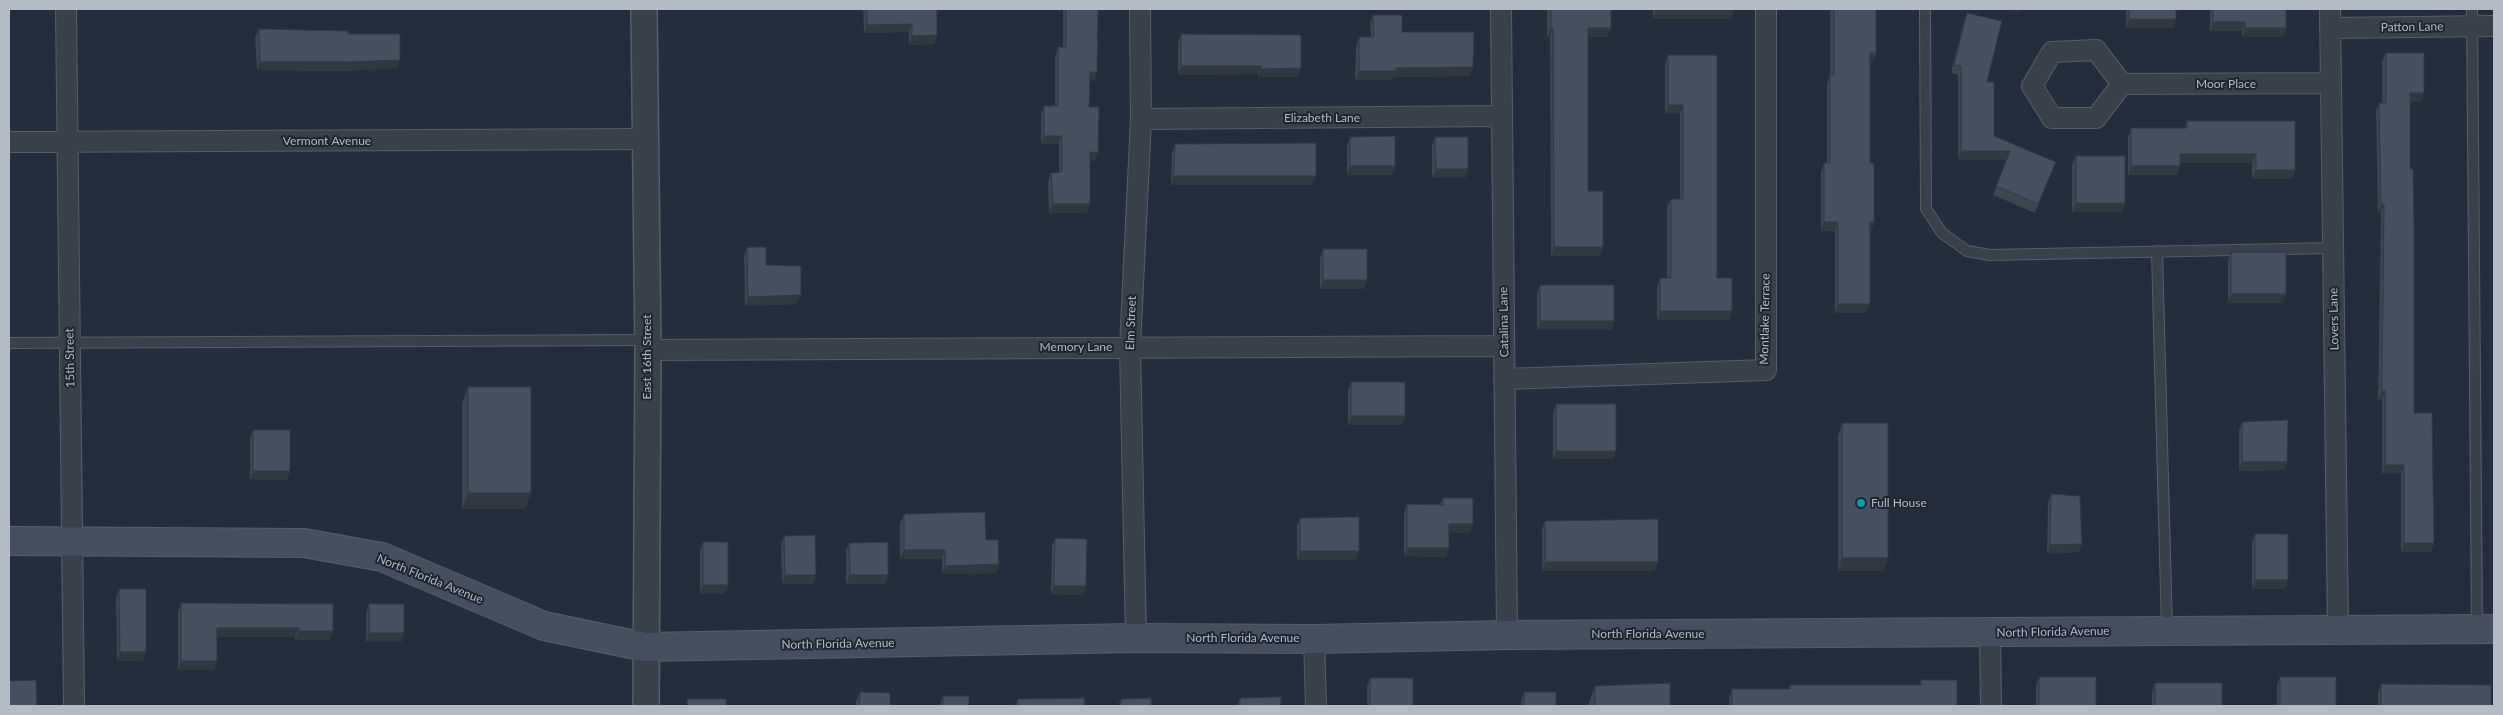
<!DOCTYPE html>
<html>
<head>
<meta charset="utf-8">
<style>
	body { margin:0 }
	#map { position:relative; width:2503px; height:715px; overflow:hidden; background:#242e3a; font-family:Lato,sans-serif }
	canvas { display:block }
	.frame { position:absolute; inset:0; border:10px solid #b3bbc6; pointer-events:none }
</style>
</head>
<body>
<div id="map">
<canvas width="2503" height="715"></canvas>
<div class="frame"></div>
</div>
<script>
const c = document.querySelector('canvas').getContext('2d');
c.lineJoin = 'round';
function shape(rows) {
  const path = new Path2D();
  for (const r of rows) {
    path.moveTo(r[0], r[1]);
    for (let i = 2; i < r.length; i += 2) path.lineTo(r[i], r[i + 1]);
  }
  return path;
}
function stroke(path, color, width, dash) {
  c.strokeStyle = color;
  c.lineWidth = width;
  c.lineCap = dash ? 'butt' : 'round';
  c.setLineDash(dash || []);
  c.stroke(path);
}
function paint(path, color) {
  c.fillStyle = color;
  c.fill(path, 'evenodd');
}
function label(font, color, halo, rows, align = 'center') {
  c.font = font + ' Lato,sans-serif';
  c.lineWidth = 4;
  c.setLineDash([]);
  c.textBaseline = 'middle';
  c.strokeStyle = halo;
  c.fillStyle = color;
  for (const [text, x, y, turn = 0] of rows) {
    c.save();
    c.translate(x, y);
    c.rotate((+turn || 0) * Math.PI / 180);
    c.textAlign = isNaN(turn) ? turn : align;
    if (halo) c.strokeText(text, 0, 0);
    c.fillText(text, 0, 0);
    c.restore();
  }
}
const service = shape([
	[1925,9,1926,209,1942,233,1967,251,1990,255,2333,248],
	[2472,9,2477,628],
	[2157,251,2167,630],
	[9,343,648,340]
]);
const minor = shape([
	[66,9,74,706],
	[1501,9,1507,635],
	[2330,9,2338,629],
	[2330,28,2494,26],
	[2122,84,2096,118,2052,118,2032,86,2052,52,2096,50,2122,84,2331,83],
	[1141,119,1502,116],
	[9,142,644,139],
	[648,350,1504,346],
	[1504,379,1766,370,1766,9],
	[1990,633,1991,706],
	[1136,638,1130,347,1141,119,1140,9],
	[1314,639,1316,706]
]);
const tertiary = shape([
	[644,9,648,350,646,706]
]);
const secondary = shape([
	[9,541,304,543,382,557,544,626,645,647,1136,638,1314,639,1507,635,2494,629]
]);
stroke(service, '#565e69', 12);
stroke(minor, '#565e69', 22);
stroke(tertiary, '#565e69', 28);
stroke(secondary, '#565e69', 30);
stroke(service, '#38404b', 10);
stroke(minor, '#38404b', 20);
stroke(tertiary, '#38404b', 25);
stroke(secondary, '#464f5e', 28);
paint(shape([
	[863,9,937,9,937,35,934,44,909,45,909,32,864,33],
	[1063,9,1098,9,1094,81,1090,81,1089,107,1095,161,1090,161,1090,204,1087,213,1049,213,1048,182,1051,173,1059,172,1059,144,1041,144,1041,115,1044,106,1055,106,1055,56,1058,47,1063,47],
	[1547,9,1611,9,1611,28,1607,37,1588,37,1588,191,1603,247,1600,256,1551,256,1550,37,1547,37],
	[1653,9,1734,9,1734,10,1730,19,1653,19],
	[1830,9,1876,9,1876,53,1873,62,1870,62,1870,163,1874,222,1871,231,1870,231,1870,304,1866,313,1835,313,1835,231,1821,231,1821,172,1824,163,1827,163,1827,84,1830,75],
	[2126,9,2176,9,2176,19,2173,28,2126,28],
	[2210,9,2286,9,2286,28,2283,37,2242,37,2242,31,2210,31],
	[1967,13,1987,82,1994,136,2052,171,2035,213,1993,195,2007,160,1958,160,1958,75,1951,73,1964,21],
	[1373,15,1402,32,1470,76,1394,77,1392,80,1355,80,1356,46,1359,37,1371,37,1370,24],
	[259,29,348,34,400,60,397,68,345,71,257,70,255,38],
	[1181,34,1298,77,1258,77,1258,74,1178,75,1178,43],
	[2386,53,2424,93,2421,102,2410,102,2410,169,2414,413,2434,543,2431,552,2401,552,2401,474,2382,474,2382,400,2378,400,2381,213,2378,213,2376,111,2379,103,2382,103,2382,61],
	[1668,55,1717,55,1717,278,1732,311,1729,320,1657,320,1657,287,1660,278,1667,278,1667,207,1671,199,1680,199,1680,114,1665,114,1665,64],
	[2187,121,2295,170,2292,179,2252,179,2252,163,2180,163,2180,166,2177,175,2128,175,2128,137,2131,128,2185,128],
	[1350,137,1395,166,1392,175,1347,175,1347,146],
	[1435,137,1468,169,1465,178,1432,178,1432,146],
	[1175,144,1316,176,1312,185,1171,185,1172,153],
	[2076,156,2125,203,2122,212,2072,212,2072,165],
	[747,247,766,265,797,304,745,306,744,256],
	[1323,249,1367,280,1364,289,1320,289,1320,258],
	[2231,252,2286,294,2282,303,2228,303,2228,261],
	[1540,285,1614,321,1611,330,1537,330,1537,294],
	[1351,382,1405,416,1402,425,1348,425,1348,390],
	[468,387,531,493,525,509,462,509,462,403],
	[1556,404,1616,451,1613,459,1553,459,1553,413],
	[2242,422,2287,462,2284,470,2239,471,2239,430],
	[1842,423,1884,571,1838,571,1838,436],
	[253,430,290,471,287,480,250,479,250,439],
	[2051,494,2082,544,2079,552,2047,554,2048,503],
	[1443,498,1470,533,1449,532,1449,548,1446,557,1404,556,1404,513,1407,504,1440,504],
	[904,514,986,540,999,564,996,573,942,574,942,559,900,559,900,523],
	[1300,518,1356,560,1297,560,1297,526],
	[1545,521,1658,562,1654,571,1542,571,1542,529],
	[2255,534,2288,580,2285,589,2252,589,2252,543],
	[784,536,813,584,782,584,781,544],
	[1055,538,1083,595,1051,594,1052,546],
	[703,542,728,585,724,594,700,594,700,551],
	[849,543,888,575,885,584,846,584,846,551],
	[119,589,143,661,117,661,116,598],
	[181,603,333,631,329,640,295,640,295,637,217,637,217,661,214,670,178,670,178,612],
	[369,604,404,633,401,642,366,642,366,613],
	[2039,677,2096,706,2036,706,2036,685],
	[2280,677,2336,706,2277,706,2277,685],
	[1370,678,1413,706,1367,706,1367,686],
	[1921,680,1957,706,1729,706,1729,698,1732,689,1788,689,1790,685,1919,685],
	[2155,683,2222,706,2152,706,2152,692],
	[2381,684,2491,706,2378,706,2378,693],
	[1595,686,1670,706,1589,706,1589,702],
	[860,692,890,706,856,706,856,701],
	[1524,692,1556,706,1521,706,1521,701],
	[943,696,969,706,1016,705,1018,699,1085,706,940,706],
	[1240,698,1281,706,1237,706],
	[1121,699,1151,706,1118,706]
]), '#3b4651');
paint(shape([
	[2016,9,2022,9,2014,13],
	[1656,10,1734,10,1730,19,1653,19],
	[2129,19,2176,19,2173,28,2126,28],
	[2213,22,2245,22,2242,31,2210,31],
	[912,24,909,32,864,33,867,25],
	[1551,28,1553,28,1550,37,1547,37],
	[1588,28,1611,28,1607,37,1585,37],
	[2245,28,2286,28,2283,37,2242,37],
	[937,35,934,44,909,45,912,36],
	[1870,53,1876,53,1873,62,1867,62],
	[400,60,397,68,345,71,257,70,260,62],
	[1181,66,1261,66,1258,74,1178,75],
	[1473,67,1470,76,1394,77,1392,80,1355,80,1359,71,1396,68],
	[1301,68,1298,77,1258,77,1261,69],
	[1090,72,1097,72,1094,81,1087,81],
	[2410,93,2424,93,2421,102,2407,102],
	[1668,105,1683,105,1680,114,1665,114],
	[1044,136,1062,136,1059,144,1041,144],
	[1961,151,2010,151,2007,160,1958,160],
	[1090,152,1098,153,1095,161,1087,161],
	[2180,154,2256,154,2252,163,2177,163],
	[1350,166,1395,166,1392,175,1347,175],
	[2131,166,2180,166,2177,175,2128,175],
	[1436,169,1468,169,1465,178,1432,178],
	[2256,170,2295,170,2292,179,2252,179],
	[1174,176,1316,176,1312,185,1171,185],
	[2076,203,2125,203,2122,212,2072,212],
	[1053,204,1090,204,1087,213,1049,213],
	[2381,204,2384,204,2381,213,2378,213],
	[1824,222,1838,222,1835,231,1821,231],
	[1870,222,1874,222,1871,231,1866,231],
	[1554,247,1603,247,1600,256,1551,256],
	[1323,280,1367,280,1364,289,1320,289],
	[2231,294,2286,294,2282,303,2228,303],
	[801,295,797,304,745,306,748,297],
	[1838,304,1870,304,1866,313,1835,313],
	[1660,311,1732,311,1729,320,1657,320],
	[1540,321,1614,321,1611,330,1537,330],
	[2382,391,2385,391,2382,400,2378,400],
	[1351,416,1405,416,1402,425,1348,425],
	[1556,451,1616,451,1613,459,1553,459],
	[2242,462,2287,462,2284,470,2239,471],
	[2385,465,2404,465,2401,474,2382,474],
	[253,471,290,471,287,480,250,479],
	[468,493,531,493,525,509,462,509],
	[1449,524,1473,524,1470,533,1446,532],
	[2404,543,2434,543,2431,552,2401,552],
	[2082,544,2079,552,2047,554,2050,545],
	[1407,548,1449,548,1446,557,1404,556],
	[904,550,945,550,942,559,900,559],
	[1300,551,1359,551,1356,560,1297,560],
	[1842,558,1888,558,1884,571,1838,571],
	[1545,562,1658,562,1654,571,1542,571],
	[999,564,996,573,942,574,945,566],
	[785,575,816,575,813,584,782,584],
	[850,575,888,575,885,584,846,584],
	[2255,580,2288,580,2285,589,2252,589],
	[703,585,728,585,724,594,700,594],
	[1054,586,1086,586,1083,595,1051,594],
	[217,628,299,628,295,637,214,637],
	[299,631,333,631,329,640,295,640],
	[369,633,404,633,401,642,366,642],
	[120,652,146,652,143,661,117,661],
	[181,661,217,661,214,670,178,670]
]), '#303942');
const building = shape([
	[867,9,937,9,937,35,912,36,912,24,867,25,867,9],
	[1066,9,1098,9,1097,72,1090,72,1089,107,1099,107,1098,153,1090,152,1090,204,1053,204,1051,173,1062,172,1062,136,1044,136,1044,106,1058,106,1058,47,1066,47,1066,9],
	[1551,9,1611,9,1611,28,1588,28,1588,191,1603,191,1603,247,1554,247,1553,28,1551,28,1551,9],
	[1656,9,1734,9,1734,10,1656,10,1656,9],
	[1834,9,1876,9,1876,53,1870,53,1870,163,1874,163,1874,222,1870,222,1870,304,1838,304,1838,222,1824,222,1824,163,1830,163,1830,75,1834,75,1834,9],
	[2129,9,2176,9,2176,19,2129,19,2129,9],
	[2213,9,2286,9,2286,28,2245,28,2245,22,2213,22,2213,9],
	[1967,13,2002,21,1987,82,1994,82,1994,136,2056,162,2038,204,1996,186,2010,151,1961,151,1961,66,1954,65,1967,13],
	[1373,15,1402,15,1402,32,1474,32,1473,67,1396,68,1396,71,1359,71,1359,37,1374,37,1373,15],
	[259,29,348,31,348,34,400,34,400,60,348,62,260,62,259,29],
	[1181,34,1301,35,1301,68,1261,69,1261,66,1181,66,1181,34],
	[2386,53,2424,53,2424,93,2410,93,2410,169,2413,169,2414,224,2414,413,2432,413,2434,543,2404,543,2404,465,2385,465,2385,391,2382,391,2384,204,2381,204,2379,103,2386,103,2386,53],
	[1668,55,1717,55,1717,278,1732,278,1732,311,1660,311,1660,278,1671,278,1671,199,1683,199,1683,105,1668,105,1668,55],
	[2187,121,2295,121,2295,170,2256,170,2256,154,2180,154,2180,166,2131,166,2131,128,2187,128,2187,121],
	[1395,136,1395,166,1350,166,1350,137,1395,136],
	[1435,137,1468,137,1468,169,1436,169,1435,137],
	[1316,143,1316,176,1174,176,1175,144,1316,143],
	[2076,156,2125,156,2125,203,2076,203,2076,156],
	[747,247,766,247,766,265,801,266,801,295,748,297,747,247],
	[1323,249,1367,249,1367,280,1323,280,1323,249],
	[2231,252,2286,252,2286,294,2231,294,2231,252],
	[1540,285,1614,285,1614,321,1540,321,1540,285],
	[1351,382,1405,382,1405,416,1351,416,1351,382],
	[468,387,531,387,531,493,468,493,468,387],
	[1556,404,1616,404,1616,451,1556,451,1556,404],
	[2288,420,2287,462,2242,462,2242,422,2288,420],
	[1842,423,1888,423,1888,558,1842,558,1842,423],
	[253,430,290,430,290,471,253,471,253,430],
	[2051,494,2080,496,2082,544,2050,545,2051,494],
	[1443,498,1473,498,1473,524,1449,524,1449,548,1407,548,1407,504,1443,505,1443,498],
	[985,512,986,540,998,540,999,564,945,566,945,550,904,550,904,514,985,512],
	[1359,517,1359,551,1300,551,1300,518,1359,517],
	[1658,519,1658,562,1545,562,1545,521,1658,519],
	[2255,534,2288,534,2288,580,2255,580,2255,534],
	[815,535,816,575,785,575,784,536,815,535],
	[1055,538,1087,539,1086,586,1054,586,1055,538],
	[703,542,728,542,728,585,703,585,703,542],
	[888,542,888,575,850,575,849,543,888,542],
	[119,589,146,589,146,652,120,652,119,589],
	[181,603,333,604,333,631,299,631,299,628,217,628,217,661,181,661,181,603],
	[369,604,404,604,404,633,369,633,369,604],
	[2039,677,2096,677,2096,706,2039,706,2039,677],
	[2280,677,2336,677,2336,706,2280,706,2280,677],
	[1370,678,1413,678,1413,706,1370,706,1370,678],
	[36,680,37,706,9,706,9,681,36,680],
	[1921,680,1957,680,1957,706,1732,706,1732,689,1790,689,1790,685,1921,685,1921,680],
	[1670,683,1670,706,1595,706,1595,686,1670,683],
	[2155,683,2222,683,2222,706,2155,706,2155,683],
	[2381,684,2491,685,2491,706,2381,706,2381,684],
	[860,692,890,693,890,706,859,706,860,692],
	[1524,692,1556,692,1556,706,1524,706,1524,692],
	[943,696,969,696,969,706,1018,705,1018,699,1084,698,1085,706,943,706,943,696],
	[1281,697,1281,706,1240,706,1240,698,1281,697],
	[1151,698,1151,706,1121,706,1121,699,1151,698],
	[687,699,726,699,726,706,687,706,687,699]
]);
paint(building, '#45515e');
stroke(building, '#303942', 1);
for (const [x, y, r, color] of [
	[1861,503,5,"#0f9aa8"]
]) {
  const dot = new Path2D();
  dot.arc(x, y, r, 0, 2 * Math.PI);
  c.fillStyle = color;
  c.fill(dot);
  stroke(dot, '#1d2530', 2);
}
label('12px', '#b3bbc6', '#1d2530', [
	["Patton Lane",2412,27,-1],
	["Moor Place",2226,84],
	["Elizabeth Lane",1322,118],
	["Vermont Avenue",327,141],
	["Montlake Terrace",1765,319,-89],
	["Lovers Lane",2334,319,-91],
	["Catalina Lane",1504,322,-91],
	["Elm Street",1131,323,-88],
	["Memory Lane",1076,347],
	["East 16th Street",647,357,-90],
	["15th Street",70,358,-91],
	["North Florida Avenue",430,579,22],
	["North Florida Avenue",2053,632,-1],
	["North Florida Avenue",1648,634],
	["North Florida Avenue",1243,638],
	["North Florida Avenue",838,644,-1]
]);
label('12px', '#b3bbc6', '#1d2530', [
	["Full House",1871,503]
], 'left');
</script>
</body>
</html>
